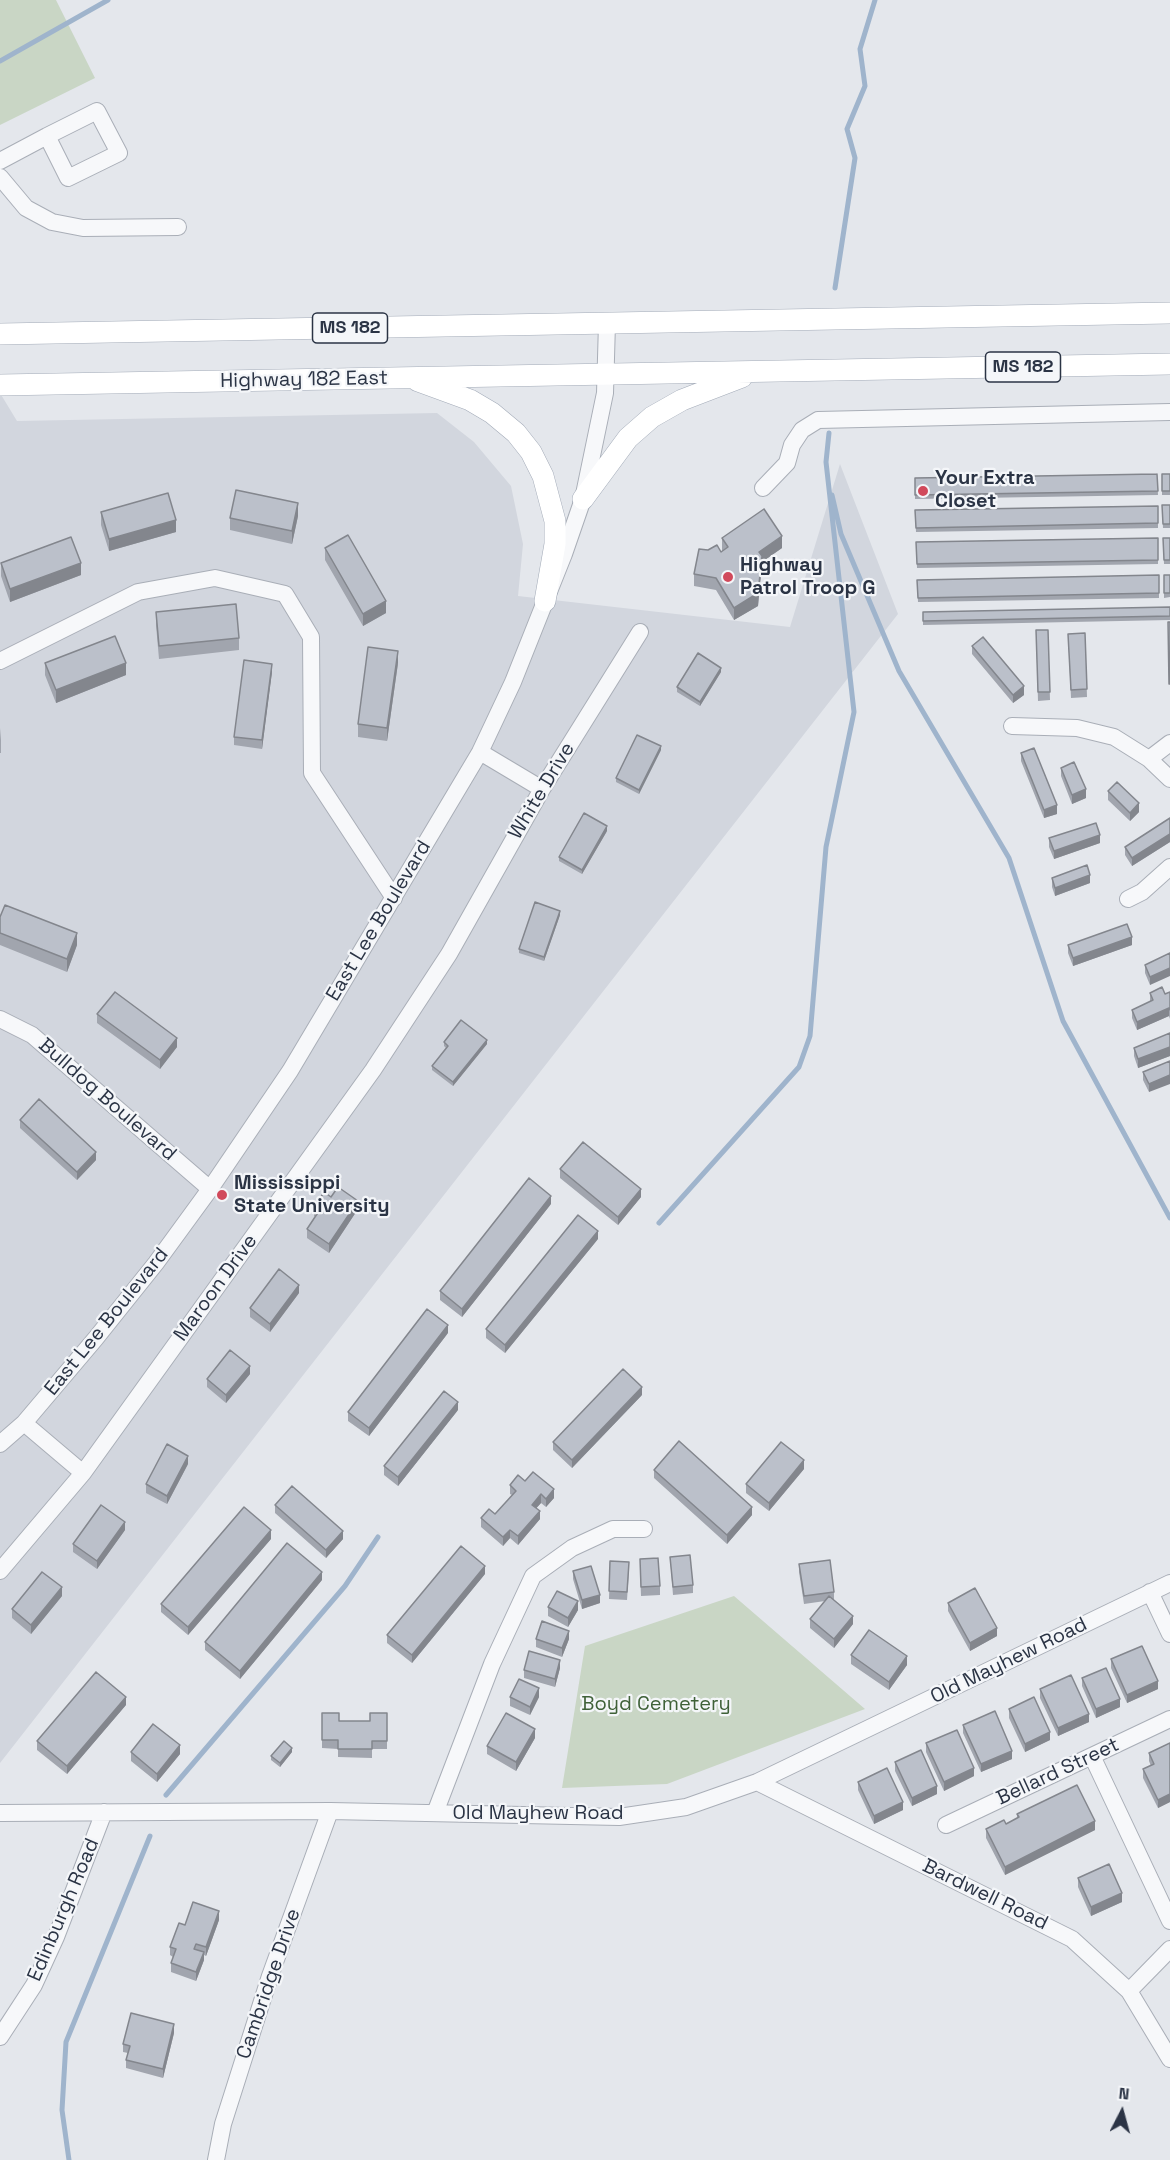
<!DOCTYPE html>
<html>
<head>
<meta charset="utf-8">
<style>
	body { margin:0 }
	#map { position:relative; width:1170px; height:2160px; overflow:hidden; background:#e4e7ec; font-family:"Space Grotesk",sans-serif }
	canvas { display:block }
	.north { position:absolute; left:1092px; top:2082px; width:60px; height:60px; -webkit-text-stroke:4px #f4f6f9; paint-order:stroke; rotate:6deg; font-size:16px; font-weight:700; line-height:24px; text-align:center; color:#2b3445 }
	.north::after { content:''; display:block; margin:auto; width:21px; height:27px; background:#2b3445; clip-path:polygon(50% 0,100% 100%,50% 72%,0 100%) }
</style>
</head>
<body>
<div id="map">
<canvas width="1170" height="2160"></canvas>
<div class="north">N</div>
</div>
<script>
const c = document.querySelector('canvas').getContext('2d');
c.lineJoin = 'round';
function paint(path, color) {
  c.fillStyle = color;
  c.fill(path, 'evenodd');
}
function shape(rows) {
  const path = new Path2D();
  for (const r of rows) {
    path.moveTo(r[0], r[1]);
    for (let i = 2; i < r.length; i += 2) path.lineTo(r[i], r[i + 1]);
  }
  return path;
}
function stroke(path, color, width, dash) {
  c.strokeStyle = color;
  c.lineWidth = width;
  c.lineCap = dash ? 'butt' : 'round';
  c.setLineDash(dash || []);
  c.stroke(path);
}
function label(font, color, halo, rows, align = 'center') {
  c.font = font + ' "Space Grotesk",sans-serif';
  c.lineWidth = 4.5;
  c.setLineDash([]);
  c.textBaseline = 'middle';
  c.strokeStyle = halo;
  c.fillStyle = color;
  for (const [text, x, y, turn = 0] of rows) {
    c.save();
    c.translate(x, y);
    c.rotate((+turn || 0) * Math.PI / 180);
    c.textAlign = isNaN(turn) ? turn : align;
    if (halo) c.strokeText(text, 0, 0);
    c.fillText(text, 0, 0);
    c.restore();
  }
}
paint(shape([
	[0,393,17,421,437,413,474,442,511,486,523,544,518,596,790,627,840,464,898,614,0,1763]
]), '#d2d6de');
paint(shape([
	[0,0,56,0,95,78,0,125],
	[734,1596,865,1709,667,1784,562,1788,585,1646]
]), '#c9d6c5');
stroke(shape([
	[0,61,108,0],
	[835,288,855,158,847,129,865,86,860,49,875,0],
	[832,495,841,534,899,671,1009,858,1063,1021,1170,1218],
	[659,1223,799,1067,810,1036,826,847,854,712,826,462,829,433],
	[166,1795,345,1586,378,1537],
	[69,2160,62,2110,66,2042,150,1836]
]), '#9fb4cc', 5);
const minor = shape([
	[0,161,47,136,97,111,119,153,68,178,47,136],
	[0,177,26,208,52,222,83,228,178,227],
	[763,488,787,463,792,445,802,430,818,420,1170,412],
	[0,661,138,592,215,578,285,594,311,637,312,773,394,898],
	[1012,726,1077,728,1114,737,1149,759,1170,779],
	[480,752,542,789],
	[1149,759,1170,743],
	[1128,899,1142,892,1170,867],
	[0,1019,32,1035,210,1189],
	[24,1423,83,1473],
	[0,1444,24,1423,96,1338,156,1263,210,1189,290,1071,480,752,513,682,564,554,583,499,605,393,607,323],
	[0,1571,83,1473,373,1070,449,954,542,789,640,632],
	[1150,1592,1170,1634],
	[1092,1756,1170,1921],
	[757,1782,1072,1939,1129,1991,1170,2059],
	[0,1813,330,1811,619,1817,686,1807,757,1782,1170,1583],
	[435,1813,492,1664,533,1576,572,1548,613,1529,644,1529],
	[946,1825,1170,1719],
	[1129,1991,1170,1949],
	[0,2037,34,1985,56,1937,104,1812],
	[216,2160,223,2124,270,1976,330,1811]
]);
const major = shape([
	[0,334,1170,313],
	[418,381,470,400,492,413,516,433,531,452,543,476,555,521,555,544,545,601],
	[0,385,1170,364],
	[583,499,628,438,652,417,682,400,742,377]
]);
stroke(minor, '#a9aeb7', 18);
stroke(major, '#a3abb8', 22);
stroke(minor, '#f7f8fa', 16);
stroke(major, '#fff', 21);
paint(shape([
	[1157,474,1158,495,915,499,915,478],
	[1162,474,1170,474,1170,495,1162,495],
	[1162,505,1170,505,1170,528,1163,528],
	[1158,506,1158,528,916,532,915,510],
	[101,512,176,532,109,551,101,525],
	[298,516,292,544,230,530,230,518],
	[722,538,782,548,762,562,758,606,734,620,716,590,694,586,694,574,708,550,722,551],
	[1158,538,1158,564,917,568,916,542],
	[1163,538,1170,538,1170,564,1164,564],
	[325,548,386,613,363,626,325,560],
	[1,563,81,575,10,602,1,576],
	[1159,575,1159,598,918,602,917,580],
	[1164,575,1170,575,1170,597,1164,598],
	[1170,607,1170,620,923,625,923,612],
	[156,612,239,638,239,650,159,659,156,625],
	[1036,630,1048,630,1050,700,1038,701],
	[1085,633,1087,697,1071,698,1068,634],
	[972,646,1024,695,1013,703,972,654],
	[45,663,126,675,56,703,45,675],
	[398,663,387,741,358,737,358,724],
	[272,672,262,749,234,745,234,737],
	[721,672,700,706,677,692,677,687],
	[0,728,1,740,1,753,0,753],
	[661,750,639,794,616,782,616,778],
	[1021,753,1057,814,1044,818,1021,761],
	[1061,768,1086,798,1072,804,1061,776],
	[1108,791,1139,812,1130,821,1108,800],
	[1170,818,1170,842,1132,866,1125,855,1125,847],
	[607,831,582,874,559,861,559,857],
	[1049,838,1100,843,1054,859,1049,847],
	[1052,878,1090,883,1055,896,1052,887],
	[560,915,544,961,519,953,519,949],
	[0,917,77,945,67,972,0,945],
	[1068,945,1132,945,1073,966,1068,953],
	[1170,953,1150,985,1145,973,1145,965],
	[1170,992,1170,1019,1169,1016,1137,1030,1132,1018,1132,1010,1150,1002,1150,993,1165,994],
	[97,1014,177,1047,160,1069,97,1023],
	[1170,1033,1170,1056,1138,1068,1134,1056,1134,1048],
	[444,1042,487,1044,453,1086,432,1070,432,1066,446,1048,444,1046],
	[1170,1061,1149,1092,1143,1080,1143,1072],
	[20,1120,96,1160,77,1180,20,1128],
	[560,1169,641,1197,618,1225,560,1178],
	[331,1197,358,1209,329,1253,307,1238,307,1229,316,1217,314,1216,314,1208],
	[551,1204,462,1317,440,1300,440,1291],
	[598,1239,505,1353,486,1338,486,1329],
	[299,1293,270,1332,250,1317,250,1308],
	[448,1333,369,1436,348,1421,348,1412],
	[250,1374,226,1403,207,1387,207,1379],
	[642,1395,572,1468,553,1450,553,1442],
	[458,1410,398,1486,384,1475,384,1466],
	[188,1464,167,1504,146,1493,146,1484],
	[804,1469,769,1511,746,1493,746,1484],
	[654,1470,752,1515,727,1544,654,1478],
	[525,1481,554,1498,546,1507,541,1503,536,1508,540,1519,518,1545,510,1538,503,1546,481,1527,481,1518,495,1514,512,1495,510,1494,510,1485],
	[275,1505,343,1539,326,1558,275,1513],
	[125,1530,97,1569,73,1552,73,1544],
	[271,1539,188,1635,161,1612,161,1604],
	[670,1557,693,1585,693,1593,673,1595],
	[610,1561,629,1570,627,1600,609,1599],
	[799,1564,834,1592,834,1600,853,1624,834,1648,810,1628,810,1619,825,1601,804,1604,799,1572],
	[640,1568,660,1586,660,1595,641,1596],
	[573,1571,600,1603,582,1609,573,1579],
	[485,1574,412,1663,387,1643,387,1635],
	[322,1580,240,1679,205,1650,205,1642],
	[62,1596,31,1634,12,1618,12,1609],
	[948,1603,997,1636,970,1651,948,1611],
	[548,1607,578,1610,568,1627,548,1616],
	[536,1639,569,1639,562,1657,536,1647],
	[851,1655,907,1665,889,1690,851,1664],
	[1111,1659,1158,1689,1127,1703,1111,1668],
	[560,1668,555,1687,524,1678,524,1670],
	[1082,1678,1120,1707,1096,1718,1082,1686],
	[1040,1689,1089,1722,1058,1736,1040,1698],
	[510,1697,539,1697,530,1715,510,1706],
	[126,1705,67,1774,37,1750,37,1741],
	[1009,1709,1050,1740,1025,1752,1009,1718],
	[322,1713,339,1721,370,1721,387,1713,387,1749,372,1749,372,1758,338,1757,338,1749,322,1748],
	[963,1725,1012,1759,981,1772,963,1733],
	[535,1738,516,1771,487,1754,487,1746],
	[926,1743,974,1776,944,1791,926,1752],
	[1170,1743,1170,1802,1158,1808,1143,1778,1143,1769,1151,1766,1149,1761,1149,1753],
	[131,1752,180,1754,157,1782,131,1761],
	[292,1752,280,1767,271,1760,271,1756],
	[895,1762,937,1794,912,1806,895,1771],
	[858,1782,903,1810,874,1824,858,1790],
	[1017,1814,1095,1830,1005,1875,986,1838,986,1829,1006,1824,1017,1818],
	[1078,1878,1122,1902,1091,1916,1078,1887],
	[219,1920,206,1956,204,1955,204,1960,196,1981,171,1972,171,1963,173,1957,170,1955,170,1947,185,1925],
	[174,2033,163,2078,126,2068,126,2060,128,2053,123,2052,123,2044]
]), '#a1a5ae');
paint(shape([
	[298,503,298,516,292,544,292,531],
	[176,520,176,532,109,551,109,539],
	[782,536,782,548,762,562,758,606,734,620,734,608,759,552],
	[81,563,81,575,10,602,10,589],
	[386,601,386,613,363,626,363,614],
	[398,651,398,663,387,741,387,728],
	[126,663,126,675,56,703,56,690],
	[272,664,272,672,262,749,262,740],
	[721,668,721,672,700,706,700,702],
	[1024,686,1024,695,1013,703,1013,695],
	[661,746,661,750,639,794,639,790],
	[1086,789,1086,798,1072,804,1072,795],
	[1139,803,1139,812,1130,821,1130,813],
	[1057,805,1057,814,1044,818,1044,810],
	[607,826,607,831,582,874,582,870],
	[1170,834,1170,842,1132,866,1132,858],
	[1100,835,1100,843,1054,859,1054,851],
	[1090,875,1090,883,1055,896,1055,888],
	[560,911,560,915,544,961,544,957],
	[77,933,77,945,67,972,67,959],
	[1132,937,1132,945,1073,966,1073,958],
	[1170,968,1170,976,1150,985,1150,977],
	[1169,1008,1169,1016,1137,1030,1137,1022],
	[177,1038,177,1047,160,1069,160,1060],
	[487,1040,487,1044,453,1086,453,1082],
	[1170,1047,1170,1056,1138,1068,1138,1059],
	[1170,1075,1170,1084,1149,1092,1149,1084],
	[96,1152,96,1160,77,1180,77,1172],
	[641,1189,641,1197,618,1225,618,1217],
	[551,1196,551,1204,462,1317,462,1309],
	[358,1201,358,1209,329,1253,329,1244],
	[598,1231,598,1239,505,1353,505,1345],
	[299,1285,299,1293,270,1332,270,1324],
	[448,1325,448,1333,369,1436,369,1428],
	[250,1366,250,1374,226,1403,226,1395],
	[642,1387,642,1395,572,1468,572,1460],
	[458,1402,458,1410,398,1486,398,1477],
	[188,1456,188,1464,167,1504,167,1496],
	[804,1460,804,1469,769,1511,769,1503],
	[554,1489,554,1498,546,1507,546,1499],
	[541,1494,541,1503,532,1513,532,1505],
	[752,1507,752,1515,727,1544,727,1535],
	[540,1511,540,1519,518,1545,518,1536],
	[125,1522,125,1530,97,1569,97,1561],
	[271,1530,271,1539,188,1635,188,1627],
	[510,1530,510,1538,503,1546,503,1537],
	[343,1531,343,1539,326,1558,326,1550],
	[485,1566,485,1574,412,1663,412,1655],
	[322,1572,322,1580,240,1679,240,1671],
	[62,1587,62,1596,31,1634,31,1625],
	[600,1595,600,1603,582,1609,582,1600],
	[578,1601,578,1610,568,1627,568,1618],
	[853,1616,853,1624,834,1648,834,1639],
	[997,1628,997,1636,970,1651,970,1643],
	[569,1631,569,1639,562,1657,562,1648],
	[907,1656,907,1665,889,1690,889,1682],
	[560,1660,560,1668,555,1687,555,1679],
	[1158,1681,1158,1689,1127,1703,1127,1695],
	[539,1688,539,1697,530,1715,530,1707],
	[126,1697,126,1705,67,1774,67,1766],
	[1120,1699,1120,1707,1096,1718,1096,1709],
	[1089,1714,1089,1722,1058,1736,1058,1728],
	[535,1729,535,1738,516,1771,516,1762],
	[1050,1732,1050,1740,1025,1752,1025,1744],
	[180,1745,180,1754,157,1782,157,1774],
	[292,1748,292,1752,280,1767,280,1763],
	[1012,1751,1012,1759,981,1772,981,1764],
	[974,1768,974,1776,944,1791,944,1782],
	[937,1786,937,1794,912,1806,912,1798],
	[1170,1794,1170,1802,1158,1808,1158,1800],
	[903,1802,903,1810,874,1824,874,1816],
	[1095,1821,1095,1830,1005,1875,1005,1867],
	[1122,1893,1122,1902,1091,1916,1091,1907],
	[219,1911,219,1920,206,1956,206,1947],
	[204,1952,204,1960,196,1981,196,1972],
	[174,2024,174,2033,163,2078,163,2069]
]), '#83868d');
const building = shape([
	[1157,474,1158,491,915,495,915,478,1157,474],
	[1162,474,1170,474,1170,491,1162,491,1162,474],
	[236,490,298,503,292,531,230,518,236,490],
	[168,493,176,520,109,539,101,512,168,493],
	[1162,505,1170,505,1170,524,1163,524,1162,505],
	[1158,506,1158,523,916,528,915,510,1158,506],
	[764,509,782,536,759,552,762,556,758,593,734,608,716,578,694,574,699,549,708,550,717,545,721,552,728,547,722,538,764,509],
	[348,535,386,601,363,614,325,548,348,535],
	[71,537,81,563,10,589,1,563,71,537],
	[1158,538,1158,560,917,564,916,542,1158,538],
	[1163,538,1170,538,1170,560,1164,560,1163,538],
	[1159,575,1159,593,918,598,917,580,1159,575],
	[1164,575,1170,575,1170,593,1164,593,1164,575],
	[236,604,239,638,159,646,156,612,236,604],
	[1170,607,1170,616,923,621,923,612,1170,607],
	[1168,622,1170,622,1170,684,1169,684,1168,622],
	[1036,630,1048,630,1050,692,1038,692,1036,630],
	[1085,633,1087,689,1071,690,1068,634,1085,633],
	[115,636,126,663,56,690,45,663,115,636],
	[983,637,1024,686,1013,695,972,646,983,637],
	[368,647,398,651,387,728,358,724,368,647],
	[698,653,721,668,700,702,677,687,698,653],
	[244,660,272,664,262,740,234,737,244,660],
	[637,735,661,746,639,790,616,778,637,735],
	[1034,748,1057,805,1044,810,1021,753,1034,748],
	[1074,762,1086,789,1072,795,1061,768,1074,762],
	[1117,782,1139,803,1130,813,1108,791,1117,782],
	[584,813,607,826,582,870,559,857,584,813],
	[1170,818,1170,834,1132,858,1125,847,1170,818],
	[1096,823,1100,835,1054,851,1049,838,1096,823],
	[1087,865,1090,875,1055,888,1052,878,1087,865],
	[535,902,560,911,544,957,519,949,535,902],
	[5,905,77,933,67,959,0,933,0,917,5,905],
	[1127,924,1132,937,1073,958,1068,945,1127,924],
	[1170,953,1170,968,1150,977,1145,965,1170,953],
	[1162,987,1165,994,1170,992,1170,1010,1169,1008,1137,1022,1132,1010,1153,1000,1150,993,1162,987],
	[115,992,177,1038,160,1060,97,1014,115,992],
	[461,1020,487,1040,453,1082,432,1066,448,1046,444,1042,461,1020],
	[1170,1033,1170,1047,1138,1059,1134,1048,1170,1033],
	[1170,1061,1170,1075,1149,1084,1143,1072,1170,1061],
	[39,1099,96,1152,77,1172,20,1120,39,1099],
	[583,1142,641,1189,618,1217,560,1169,583,1142],
	[529,1178,551,1196,462,1309,440,1291,529,1178],
	[338,1187,358,1201,329,1244,307,1229,319,1211,314,1208,324,1192,331,1197,338,1187],
	[578,1215,598,1231,505,1345,486,1329,578,1215],
	[279,1269,299,1285,270,1324,250,1308,279,1269],
	[427,1309,448,1325,369,1428,348,1412,427,1309],
	[230,1350,250,1366,226,1395,207,1379,230,1350],
	[623,1369,642,1387,572,1460,553,1442,623,1369],
	[444,1391,458,1402,398,1477,384,1466,444,1391],
	[679,1441,752,1507,727,1535,654,1470,679,1441],
	[781,1442,804,1460,769,1503,746,1484,781,1442],
	[167,1444,188,1456,167,1496,146,1484,167,1444],
	[533,1472,554,1489,546,1499,541,1494,532,1505,540,1511,518,1536,510,1530,503,1537,481,1518,489,1509,495,1514,516,1491,510,1485,518,1475,525,1481,533,1472],
	[292,1486,343,1531,326,1550,275,1505,292,1486],
	[101,1505,125,1522,97,1561,73,1544,101,1505],
	[244,1507,271,1530,188,1627,161,1604,244,1507],
	[287,1543,322,1572,240,1671,205,1642,287,1543],
	[461,1546,485,1566,412,1655,387,1635,461,1546],
	[690,1555,693,1585,673,1587,670,1557,690,1555],
	[658,1558,660,1586,641,1587,640,1559,658,1558],
	[830,1560,834,1592,804,1596,799,1564,830,1560],
	[610,1561,629,1562,627,1592,609,1591,610,1561],
	[591,1566,600,1595,582,1600,573,1571,591,1566],
	[42,1572,62,1587,31,1625,12,1609,42,1572],
	[975,1588,997,1628,970,1643,948,1603,975,1588],
	[557,1591,578,1601,568,1618,548,1607,557,1591],
	[829,1596,853,1616,834,1639,810,1619,829,1596],
	[542,1621,569,1631,562,1648,536,1639,542,1621],
	[869,1630,907,1656,889,1682,851,1655,869,1630],
	[1142,1646,1158,1681,1127,1695,1111,1659,1142,1646],
	[529,1651,560,1660,555,1679,524,1670,529,1651],
	[1106,1668,1120,1699,1096,1709,1082,1678,1106,1668],
	[96,1672,126,1697,67,1766,37,1741,96,1672],
	[1071,1675,1089,1714,1058,1728,1040,1689,1071,1675],
	[519,1679,539,1688,530,1707,510,1697,519,1679],
	[1034,1697,1050,1732,1025,1744,1009,1709,1034,1697],
	[995,1711,1012,1751,981,1764,963,1725,995,1711],
	[322,1713,339,1713,339,1721,370,1721,370,1713,387,1713,387,1741,372,1741,372,1749,338,1749,338,1740,322,1740,322,1713],
	[506,1713,535,1729,516,1762,487,1746,506,1713],
	[153,1724,180,1745,157,1774,131,1752,153,1724],
	[957,1730,974,1768,944,1782,926,1743,957,1730],
	[284,1741,292,1748,280,1763,271,1756,284,1741],
	[1170,1743,1170,1794,1158,1800,1143,1769,1154,1764,1149,1753,1170,1743],
	[921,1750,937,1786,912,1798,895,1762,921,1750],
	[887,1768,903,1802,874,1816,858,1782,887,1768],
	[1077,1785,1095,1821,1005,1867,986,1829,1004,1820,1006,1824,1019,1817,1017,1814,1077,1785],
	[1109,1864,1122,1893,1091,1907,1078,1878,1109,1864],
	[193,1902,219,1911,206,1947,196,1944,194,1949,204,1952,196,1972,171,1963,176,1949,170,1947,179,1923,185,1925,193,1902],
	[131,2013,174,2024,163,2069,126,2060,130,2046,123,2044,131,2013]
]);
paint(building, '#bbc0ca');
stroke(building, '#83868d', 1.5);
for (const [x, y, r, color] of [
	[923,491,6,"#d1495b"],
	[728,577,6,"#d1495b"],
	[222,1195,6,"#d1495b"]
]) {
  const dot = new Path2D();
  dot.arc(x, y, r, 0, 2 * Math.PI);
  c.fillStyle = color;
  c.fill(dot);
  stroke(dot, '#f4f6f9', 2);
}
for (const [x, y, w] of [
	[350,328,75],
	[1023,367,75]
]) {
  const box = new Path2D();
  box.roundRect(x - w / 2, y - 15, w, 30, 4.5);
  c.fillStyle = '#f4f6f9';
  c.fill(box);
  stroke(box, '#2b3445', 1.5);
}
label('bold 18px', '#2b3445', null, [
	["MS 182",350,328],
	["MS 182",1023,367]
]);
label('20px', '#2b3445', '#f4f6f9', [
	["Highway 182 East",304,380,-1],
	["White Drive",542,791,-59],
	["East Lee Boulevard",379,921,-59],
	["Bulldog Boulevard",107,1100,41],
	["Maroon Drive",216,1288,-54],
	["East Lee Boulevard",107,1322,-51],
	["Old Mayhew Road",1009,1661,-26],
	["Bellard Street",1058,1772,-25],
	["Old Mayhew Road",538,1814],
	["Bardwell Road",985,1895,26],
	["Edinburgh Road",64,1910,-67],
	["Cambridge Drive",269,1984,-71]
]);
label('bold 20px', '#2b3445', '#f4f6f9', [
	["Your Extra",935,479],
	["Closet",935,502],
	["Highway",740,566],
	["Patrol Troop G",740,589],
	["Mississippi",234,1184],
	["State University",234,1207]
], 'left');
label('20px', '#3f6138', '#f4f6f9', [
	["Boyd Cemetery",656,1705]
]);
</script>
</body>
</html>
